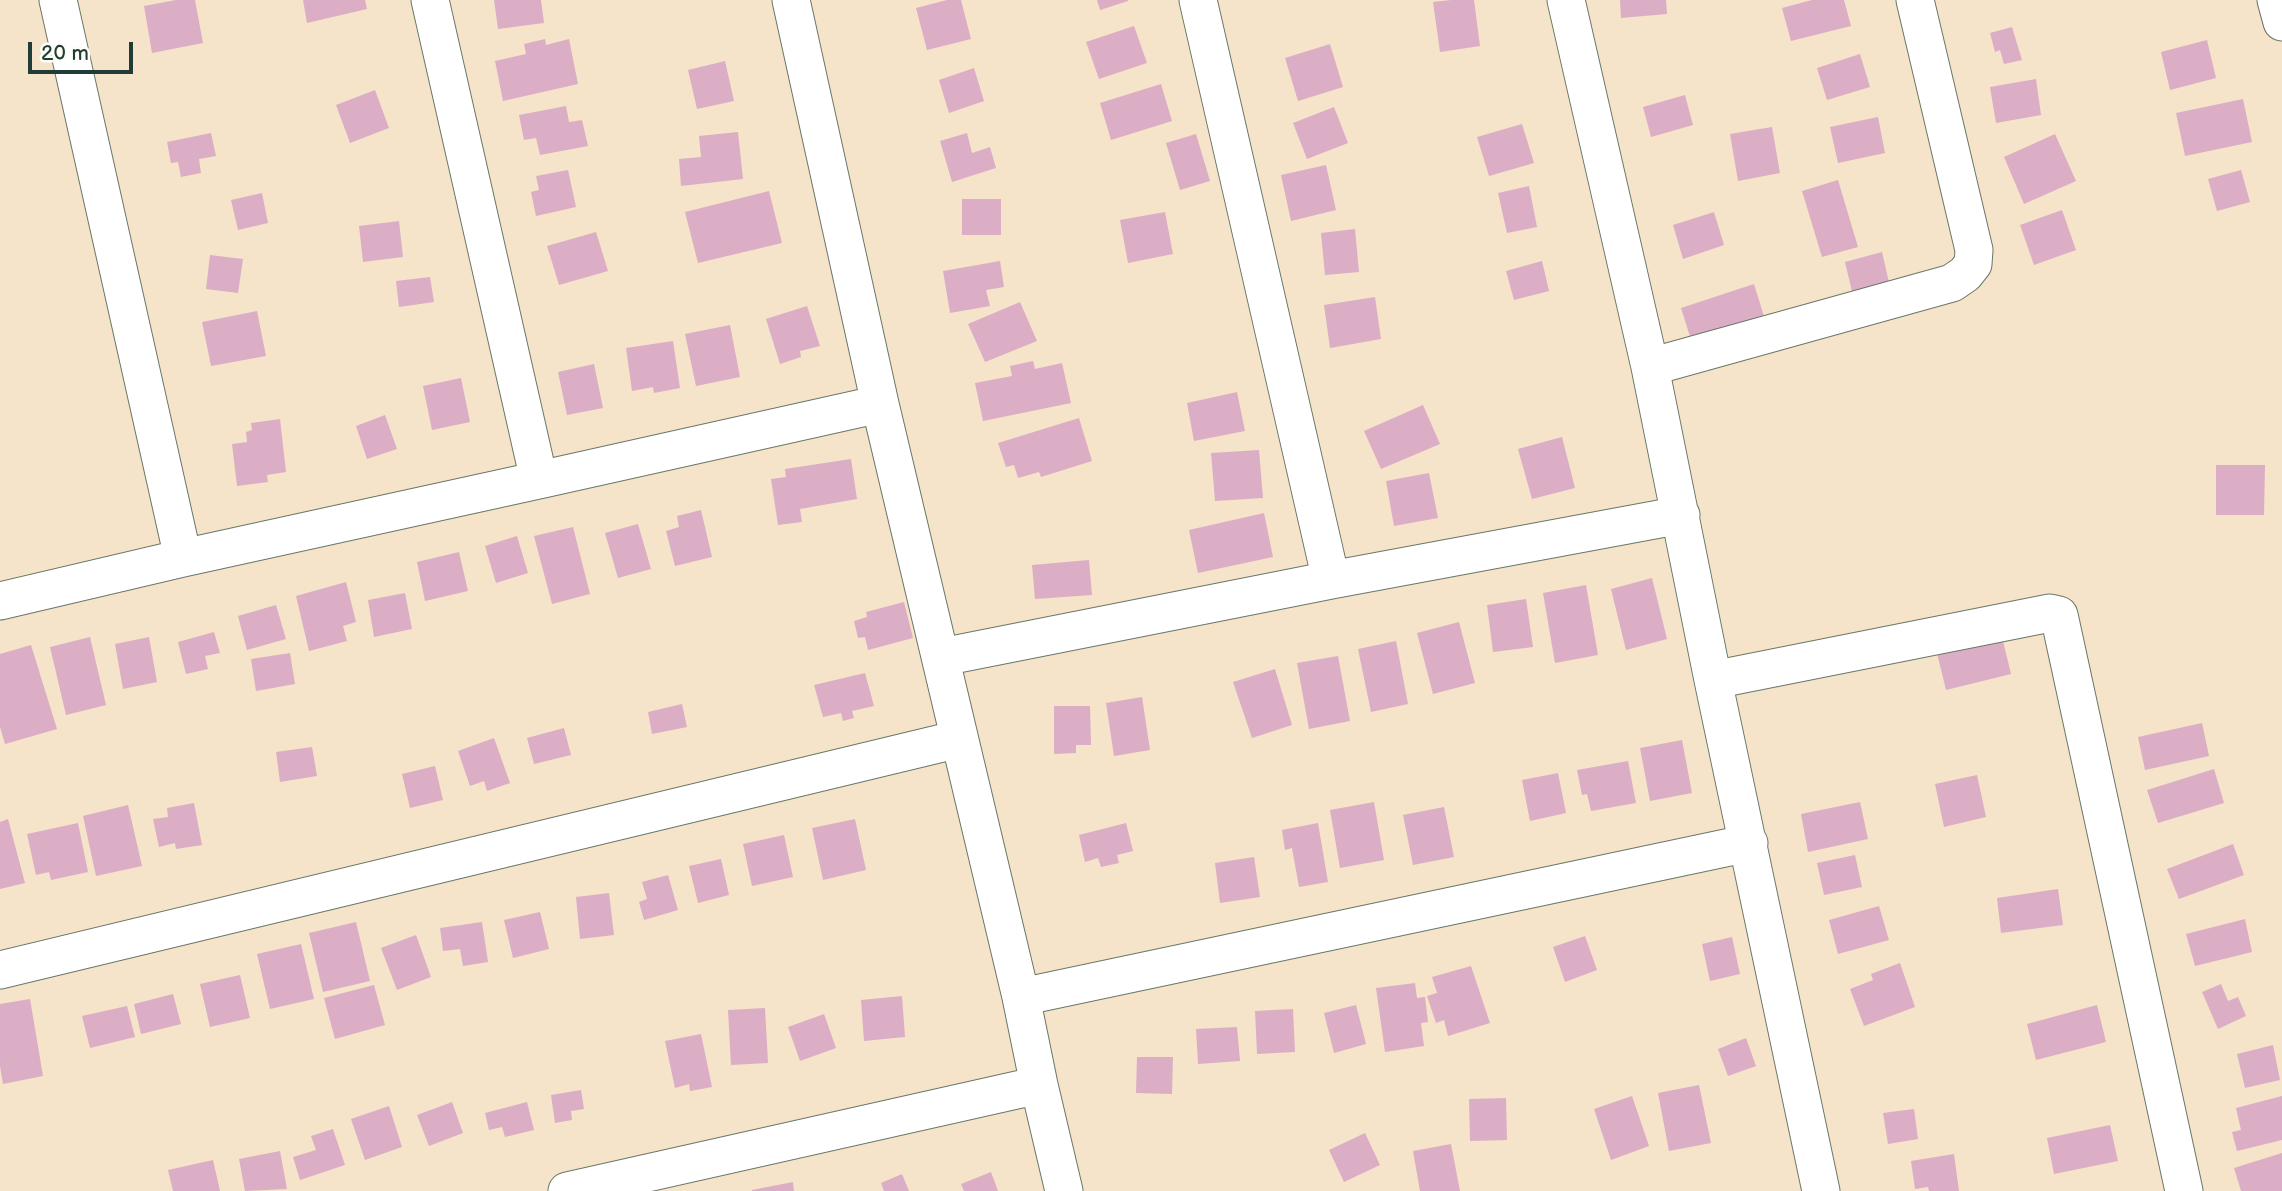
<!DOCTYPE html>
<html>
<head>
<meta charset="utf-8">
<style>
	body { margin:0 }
	#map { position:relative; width:2282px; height:1191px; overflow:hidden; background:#f5e3ca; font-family:"Balsamiq Sans",sans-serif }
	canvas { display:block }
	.scale { position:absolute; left:28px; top:42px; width:105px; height:32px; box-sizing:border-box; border:4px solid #1f3d34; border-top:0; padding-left:9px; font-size:21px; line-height:24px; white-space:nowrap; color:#1f3d34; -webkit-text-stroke:5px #fdfcf7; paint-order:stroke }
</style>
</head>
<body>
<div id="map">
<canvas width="2282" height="1191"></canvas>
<div class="scale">20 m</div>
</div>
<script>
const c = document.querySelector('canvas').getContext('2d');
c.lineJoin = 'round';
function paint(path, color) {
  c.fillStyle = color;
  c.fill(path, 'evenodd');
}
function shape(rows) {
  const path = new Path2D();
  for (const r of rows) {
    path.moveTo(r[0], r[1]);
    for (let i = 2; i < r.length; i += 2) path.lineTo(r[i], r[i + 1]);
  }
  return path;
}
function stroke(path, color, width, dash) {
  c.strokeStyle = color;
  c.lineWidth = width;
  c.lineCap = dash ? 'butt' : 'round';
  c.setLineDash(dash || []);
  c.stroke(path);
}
paint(shape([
	[176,0,195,0,203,43,152,53,144,6],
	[303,0,365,0,367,9,307,23],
	[494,0,541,0,544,23,498,29],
	[947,0,961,0,971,39,927,50,916,8],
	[1097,0,1128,0,1128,1,1100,10],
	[1451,0,1474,0,1480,46,1440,52,1433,2],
	[1620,0,1666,0,1667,14,1621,18],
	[1812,0,1844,0,1851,26,1791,41,1782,8],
	[1134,26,1147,63,1099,79,1086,42],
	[2012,27,2022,60,2004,64,2000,50,1995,52,1990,33],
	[545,39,546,45,569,39,578,84,503,101,495,61,526,54,524,44],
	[2207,40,2216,78,2170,90,2161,52],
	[1330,44,1343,87,1298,101,1285,58],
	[1860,54,1870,87,1827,100,1817,68],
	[725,61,734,101,697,109,688,70],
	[974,68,984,101,949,113,939,80],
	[2036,79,2041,115,1996,123,1990,87],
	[1161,84,1172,121,1111,140,1100,103],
	[375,90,389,128,350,143,336,105],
	[1685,95,1693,125,1651,137,1643,107],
	[2243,99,2252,142,2185,156,2176,113],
	[566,106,569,122,582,120,588,146,540,155,536,138,524,140,519,115],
	[1334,107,1348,143,1307,159,1293,123],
	[1878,117,1885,153,1838,163,1830,127],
	[1522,124,1534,163,1489,176,1477,137],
	[1772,127,1780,173,1738,181,1730,134],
	[738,132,743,179,681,186,679,159,701,157,699,136],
	[211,133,216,156,199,159,201,173,181,177,178,162,171,163,167,142],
	[967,133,972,153,990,147,996,168,952,182,940,141],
	[1196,134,1210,181,1180,190,1166,143],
	[2055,134,2076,181,2024,204,2004,157],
	[1326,165,1336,210,1291,221,1281,175],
	[568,170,576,207,536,216,531,192,539,190,536,176],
	[2241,170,2250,202,2217,211,2208,179],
	[1838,180,1858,247,1822,257,1802,191],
	[1529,186,1537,227,1507,233,1498,193],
	[769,191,782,243,698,263,685,212],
	[262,193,268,223,238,230,231,200],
	[962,199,1001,199,1001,235,962,235],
	[2062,210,2076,250,2034,265,2020,225],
	[1165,212,1173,254,1128,263,1120,220],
	[1714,212,1724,245,1683,259,1673,225],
	[399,221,403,257,363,262,359,226],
	[1355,229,1359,272,1325,275,1321,233],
	[596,232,608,271,559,285,547,246],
	[1882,252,1891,291,1854,300,1845,262],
	[210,255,243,259,238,293,206,289],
	[1000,261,1004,287,986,290,990,306,950,313,943,271],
	[1542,261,1549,291,1514,300,1506,271],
	[430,277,434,302,399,307,396,281],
	[1754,284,1766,323,1693,346,1681,308],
	[1375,297,1381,339,1330,348,1324,305],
	[1020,302,1037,341,985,362,968,324],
	[807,306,820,346,800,351,801,357,780,364,766,319],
	[257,311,266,356,211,366,202,322],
	[730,325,740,377,696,386,685,334],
	[673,341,680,388,654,393,653,387,632,391,626,348],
	[1033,361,1035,369,1062,363,1071,403,983,421,975,383,1012,376,1010,366],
	[594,364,603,408,567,415,558,372],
	[461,378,470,422,432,430,423,386],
	[1237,392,1245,431,1194,441,1187,403],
	[1423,405,1440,444,1381,469,1364,431],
	[385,415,397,449,367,459,356,426],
	[1079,418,1092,461,1041,477,1039,472,1018,478,1014,465,1006,467,998,443],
	[280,419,286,472,267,475,268,482,237,486,232,444,247,442,246,432,252,430,251,423],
	[1562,437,1575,488,1532,499,1518,449],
	[1259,450,1263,498,1215,501,1211,453],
	[851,459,857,499,800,509,802,522,778,525,771,479,786,477,785,469],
	[2216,465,2265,465,2264,515,2216,515],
	[1429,473,1438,518,1394,526,1386,481],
	[701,510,712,557,675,566,666,531,679,527,677,516],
	[1264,513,1273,557,1198,573,1189,530],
	[638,524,651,569,618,578,605,533],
	[573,527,590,594,552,604,534,536],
	[517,536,528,573,496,583,485,546],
	[459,552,468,591,425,601,417,562],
	[1089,560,1092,595,1035,599,1032,565],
	[1652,578,1667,639,1626,650,1611,589],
	[346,582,356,622,343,626,347,641,309,651,296,596],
	[1586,585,1598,655,1555,663,1543,593],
	[405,593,412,629,374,637,368,600],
	[1526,599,1533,647,1493,652,1487,605],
	[904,602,913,638,868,650,865,637,858,638,854,621,867,617,866,612],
	[276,605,286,639,247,650,238,616],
	[1459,622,1475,683,1433,694,1417,633],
	[214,632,220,653,205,656,208,669,186,674,178,642],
	[90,637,106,705,66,715,50,647],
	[149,637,157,682,123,689,115,644],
	[2002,637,2011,674,1946,690,1937,653],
	[1396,641,1408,704,1371,712,1358,649],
	[31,645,57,729,5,744,0,727,0,654],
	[290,653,295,684,256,691,251,659],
	[1338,656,1350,721,1309,729,1297,663],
	[1275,669,1292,725,1252,738,1233,682],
	[865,673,874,706,852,711,854,718,843,721,841,713,823,717,814,685],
	[1142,697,1150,750,1114,756,1106,703],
	[682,704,687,727,652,734,648,712],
	[1054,706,1090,706,1091,745,1076,745,1076,753,1054,754],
	[2202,723,2209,756,2145,770,2138,737],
	[564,728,571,755,534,764,527,738],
	[494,738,510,783,487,791,484,781,470,786,458,751],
	[1682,740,1692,793,1650,801,1640,748],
	[312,747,317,776,280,782,276,752],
	[1628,761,1636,803,1591,811,1587,794,1582,795,1577,770],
	[435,766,443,800,410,808,402,774],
	[2214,769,2224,803,2158,823,2147,790],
	[1558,773,1566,813,1530,821,1522,780],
	[1977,775,1986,817,1944,827,1935,784],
	[1374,802,1384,860,1340,868,1330,810],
	[1860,802,1868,839,1808,852,1801,814],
	[194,803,202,845,176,849,175,843,159,847,153,819,168,817,167,808],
	[128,805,142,866,96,876,83,816],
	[1444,807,1454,857,1413,865,1403,815],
	[8,819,25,883,0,889,0,822],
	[855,819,866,870,823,880,812,828],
	[78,823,88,872,51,880,49,872,36,875,27,834],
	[1126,823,1133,851,1117,855,1119,863,1101,867,1098,858,1085,862,1079,835],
	[1318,823,1328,882,1299,887,1292,848,1285,850,1282,830],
	[784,835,793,877,752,886,743,844],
	[2233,844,2244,875,2179,899,2167,869],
	[1855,855,1862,887,1824,895,1817,863],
	[1254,857,1260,897,1220,903,1215,863],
	[721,859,729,895,698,903,689,866],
	[668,875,678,910,644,920,639,902,647,899,642,882],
	[2058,889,2063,925,2001,933,1997,898],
	[609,893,614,935,580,939,576,897],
	[1879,906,1889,940,1838,954,1829,920],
	[540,912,549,949,513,958,504,920],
	[2245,919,2252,952,2195,966,2186,934],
	[356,922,370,981,323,992,309,933],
	[482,922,488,962,463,966,460,949,443,951,440,928],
	[416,935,431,977,397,990,381,948],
	[1585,936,1597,970,1565,982,1553,947],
	[1732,937,1740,974,1710,981,1702,944],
	[301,944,314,999,270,1009,257,954],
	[1900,963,1915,1007,1864,1026,1850,989,1873,980,1871,974],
	[1471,966,1490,1023,1448,1036,1444,1020,1436,1023,1427,996,1437,993,1432,977],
	[240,975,250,1018,210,1027,200,984],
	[1415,983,1417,998,1425,997,1428,1022,1421,1023,1424,1046,1385,1052,1376,988],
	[2221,984,2228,1001,2238,997,2246,1016,2218,1029,2202,992],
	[374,985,385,1025,335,1039,324,998],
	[173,994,181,1024,141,1034,134,1004],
	[902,996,905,1037,864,1041,861,1000],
	[30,999,43,1076,3,1084,0,1066,0,1004],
	[1356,1005,1366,1044,1334,1053,1324,1013],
	[2097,1005,2106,1042,2036,1060,2027,1024],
	[127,1006,135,1037,90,1048,82,1016],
	[765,1008,768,1063,731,1065,728,1010],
	[1293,1009,1295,1052,1257,1054,1255,1011],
	[824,1014,836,1048,800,1061,788,1027],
	[1237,1027,1240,1061,1198,1064,1196,1029],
	[701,1034,712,1087,690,1091,689,1084,675,1088,665,1041],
	[1746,1038,1756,1066,1728,1076,1718,1049],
	[2273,1045,2280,1080,2245,1088,2237,1054],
	[1137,1057,1173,1057,1172,1094,1136,1093],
	[1699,1085,1711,1143,1669,1151,1658,1093],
	[581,1090,584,1109,571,1111,572,1120,555,1123,551,1095],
	[1632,1096,1649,1146,1611,1160,1594,1109],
	[2282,1096,2282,1140,2237,1151,2232,1132,2241,1130,2236,1108],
	[1506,1098,1507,1140,1470,1141,1469,1099],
	[452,1102,463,1133,429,1146,417,1115],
	[527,1102,534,1130,505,1137,502,1127,489,1130,485,1113],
	[389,1106,402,1147,365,1160,351,1119],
	[1914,1109,1918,1139,1888,1144,1883,1113],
	[2110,1125,2118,1161,2054,1174,2047,1138],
	[333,1129,345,1165,300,1180,293,1157,316,1150,311,1136],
	[1365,1133,1380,1165,1344,1182,1329,1150],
	[1451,1144,1460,1191,1420,1191,1413,1151],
	[280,1151,287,1189,245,1191,239,1159],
	[2282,1153,2282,1191,2241,1191,2234,1168],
	[1954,1154,1959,1191,1929,1191,1928,1187,1915,1189,1911,1161],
	[213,1160,220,1191,173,1191,168,1170],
	[991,1172,998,1191,964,1191,961,1184],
	[902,1174,909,1191,884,1191,881,1183],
	[793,1182,794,1191,752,1191,752,1190]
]), '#dbaec5');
const minor = shape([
	[58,0,183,558],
	[430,0,539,480,880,404],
	[791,0,880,404,1021,997,1039,1085,1064,1191],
	[1198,0,1331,580,1681,515],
	[1566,0,1650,367,1713,680,1821,1191],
	[2276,0,2282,22],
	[1650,367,1952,283,1965,274,1973,264,1974,250,1915,0],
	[0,601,183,558,539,480],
	[942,657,1331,580],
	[1713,680,2050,613,2059,615,2184,1191],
	[0,970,959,739],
	[1021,997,1749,843],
	[567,1191,1039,1085]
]);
stroke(minor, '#6a7768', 39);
stroke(minor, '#fff', 37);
</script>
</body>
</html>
